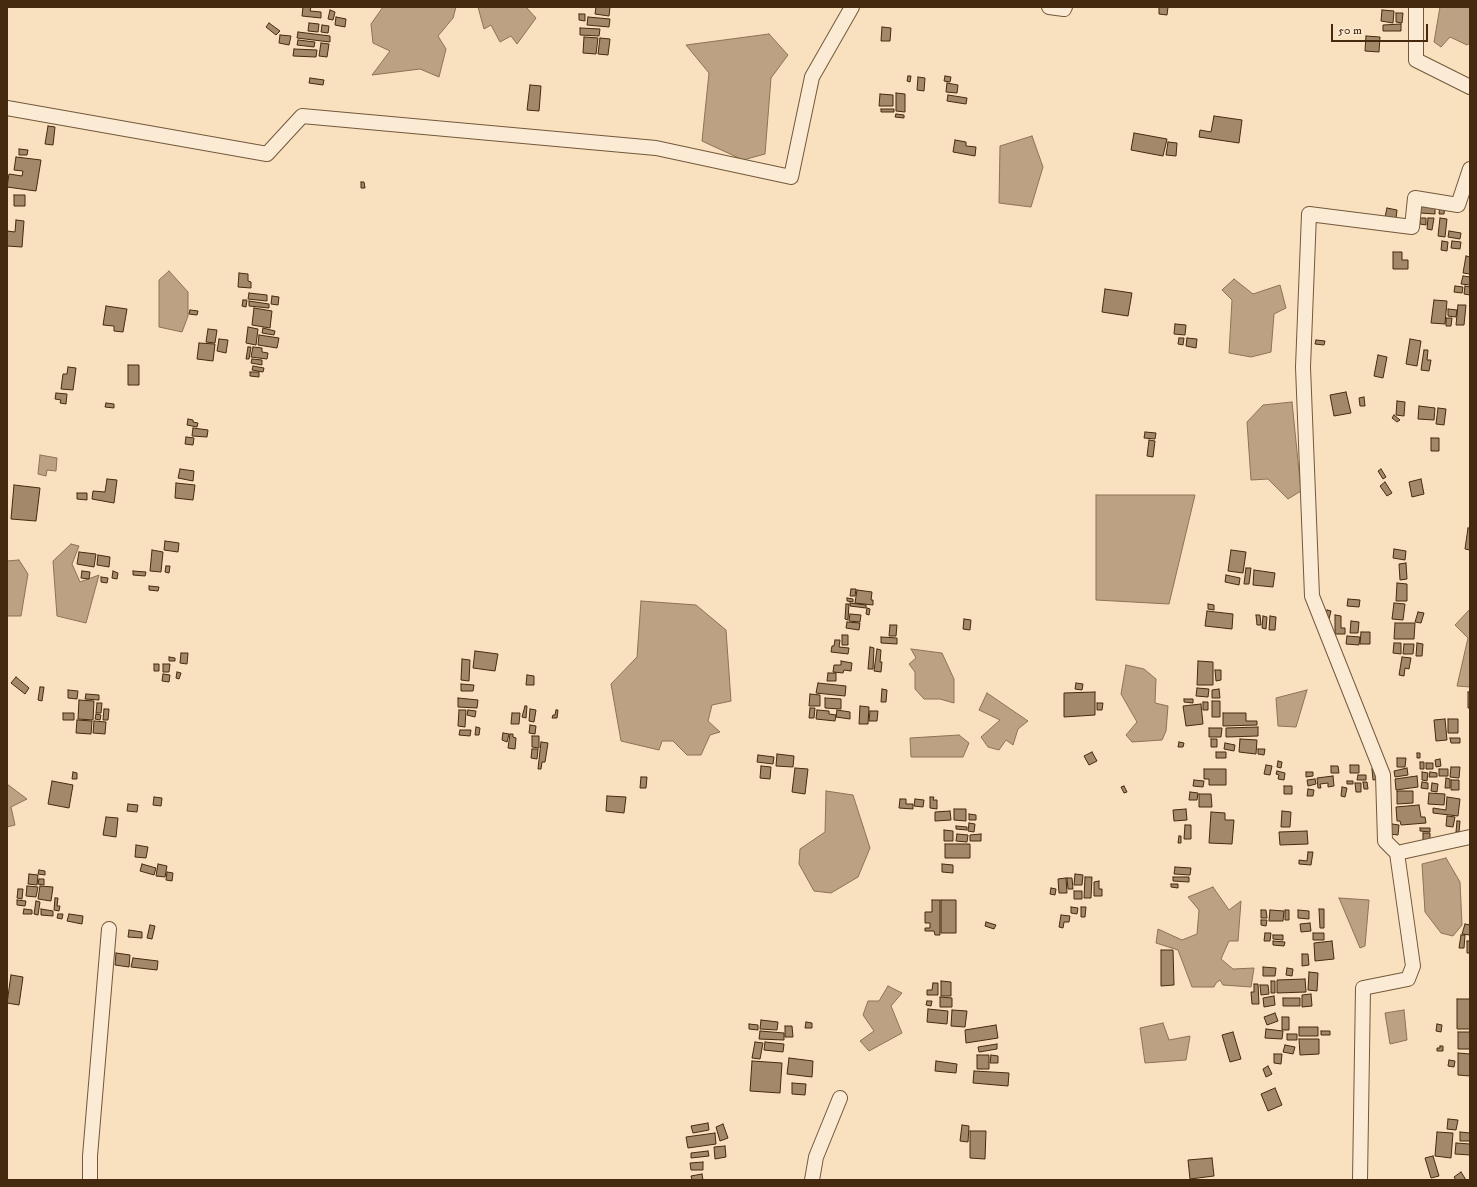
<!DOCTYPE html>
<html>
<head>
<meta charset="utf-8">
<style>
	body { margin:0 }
	#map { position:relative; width:1477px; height:1187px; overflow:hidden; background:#f9e0be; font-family:"IM FELL DW Pica",serif }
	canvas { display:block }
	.frame { position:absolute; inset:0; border:8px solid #462a0f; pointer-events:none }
	.scale { position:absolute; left:1331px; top:24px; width:97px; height:18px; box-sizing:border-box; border:2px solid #462a0f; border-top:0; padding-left:5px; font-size:12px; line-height:14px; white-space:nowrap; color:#462a0f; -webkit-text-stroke:3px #fbebd5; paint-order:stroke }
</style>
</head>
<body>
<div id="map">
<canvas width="1477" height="1187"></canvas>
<div class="frame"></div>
<div class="scale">50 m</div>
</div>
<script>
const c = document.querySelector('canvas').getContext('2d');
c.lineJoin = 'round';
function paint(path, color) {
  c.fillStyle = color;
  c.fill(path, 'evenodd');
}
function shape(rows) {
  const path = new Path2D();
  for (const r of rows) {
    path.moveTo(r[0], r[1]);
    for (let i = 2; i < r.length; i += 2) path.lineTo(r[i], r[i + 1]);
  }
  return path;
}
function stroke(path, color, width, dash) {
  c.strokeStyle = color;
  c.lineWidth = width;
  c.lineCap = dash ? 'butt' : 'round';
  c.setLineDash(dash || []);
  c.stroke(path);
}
const water = shape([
	[383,7,456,7,453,18,438,36,446,49,439,77,420,69,372,75,390,51,373,43,371,24,383,7],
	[478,7,526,7,536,18,517,44,511,36,500,42,491,25,484,29,478,7],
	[1440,7,1470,7,1470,43,1467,45,1450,37,1441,47,1434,42,1440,7],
	[769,34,788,55,771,78,765,154,743,160,702,141,709,73,686,45,769,34],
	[1032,136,1043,167,1031,207,999,203,1000,146,1032,136],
	[169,271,188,292,188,316,182,332,159,327,159,280,169,271],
	[1234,279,1253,294,1280,285,1286,308,1274,314,1271,352,1251,357,1229,353,1232,300,1222,290,1234,279],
	[1292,402,1301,491,1288,499,1268,479,1251,480,1247,422,1263,405,1292,402],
	[40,455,57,458,56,471,47,470,46,476,38,474,40,455],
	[1096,495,1195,495,1169,604,1096,600,1096,495],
	[71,544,79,546,72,564,80,582,99,575,86,623,57,616,53,561,71,544],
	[19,560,28,574,21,616,7,616,7,561,19,560],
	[641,601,696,605,726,630,731,701,712,705,708,721,720,732,710,735,701,755,687,755,673,741,662,741,659,750,621,741,611,684,637,657,641,601],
	[1470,609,1470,687,1457,686,1468,638,1455,625,1470,609],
	[911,649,942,653,954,679,954,703,940,699,924,699,915,689,915,672,909,664,916,658,911,649],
	[1126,665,1144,669,1156,679,1155,703,1168,706,1166,731,1162,740,1132,742,1126,735,1137,722,1121,694,1126,665],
	[1307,690,1296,727,1278,726,1276,698,1307,690],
	[987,693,1028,721,1018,729,1013,745,1006,740,999,750,988,747,981,737,1000,720,979,710,987,693],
	[959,735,969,743,963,757,911,757,910,738,959,735],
	[7,784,27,799,11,807,15,825,7,827,7,784],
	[826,791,853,795,870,848,858,877,831,893,814,891,799,864,800,849,825,832,826,791],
	[1446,858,1460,882,1462,925,1453,936,1441,933,1425,912,1422,864,1446,858],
	[1213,887,1229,910,1241,901,1238,941,1229,941,1221,959,1233,969,1254,968,1251,987,1223,985,1220,980,1216,983,1214,987,1192,987,1178,950,1156,943,1158,929,1182,940,1197,934,1199,910,1188,897,1213,887],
	[1339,898,1369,900,1365,946,1360,948,1339,898],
	[888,986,902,993,891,1006,902,1033,869,1051,860,1041,874,1031,863,1015,868,1001,879,1001,888,986],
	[1404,1010,1407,1040,1390,1044,1385,1013,1404,1010],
	[1163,1023,1169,1040,1190,1036,1186,1060,1145,1063,1140,1028,1163,1023]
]);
paint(water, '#bca282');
stroke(water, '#8d7254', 1);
const building = shape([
	[303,7,311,7,310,11,321,12,321,18,302,16,303,7],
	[596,7,610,7,609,16,595,14,596,7],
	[1159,7,1168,7,1167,15,1159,14,1159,7],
	[330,10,335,12,333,20,328,19,330,10],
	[1382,10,1394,11,1393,23,1381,21,1382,10],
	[1396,13,1403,13,1402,23,1396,22,1396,13],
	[579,14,585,14,585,21,579,20,579,14],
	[336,17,346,19,345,27,335,25,336,17],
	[588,17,610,19,609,27,587,25,588,17],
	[269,23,280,31,276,35,266,27,269,23],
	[309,23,319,24,318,32,308,31,309,23],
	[1401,24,1401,31,1383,31,1383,25,1401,24],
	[322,25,329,26,328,33,321,32,322,25],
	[882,27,891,28,890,41,881,41,882,27],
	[580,28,600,29,599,36,580,35,580,28],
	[298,32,330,36,330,42,297,38,298,32],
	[280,35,291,36,289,45,279,43,280,35],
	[1366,36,1380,37,1379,52,1365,51,1366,36],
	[584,37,598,38,596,54,583,53,584,37],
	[600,38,610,39,608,55,598,54,600,38],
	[298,40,315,42,314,47,297,45,298,40],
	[321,43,329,44,327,57,319,56,321,43],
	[294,49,317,50,316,57,293,56,294,49],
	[908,76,911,76,910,82,907,81,908,76],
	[945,76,951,77,950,82,944,81,945,76],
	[918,77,925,78,924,91,917,90,918,77],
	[310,78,324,80,323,85,309,83,310,78],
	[947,83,958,85,957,93,946,92,947,83],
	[530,85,541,86,539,111,527,110,530,85],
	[896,93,905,94,905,112,896,111,896,93],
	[880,94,893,95,893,106,879,106,880,94],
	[948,95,967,98,966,104,947,101,948,95],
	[881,109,894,109,894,112,881,112,881,109],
	[896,114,904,115,904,118,895,117,896,114],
	[1214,116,1242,120,1239,143,1199,137,1200,130,1211,132,1214,116],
	[48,126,55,127,53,145,45,144,48,126],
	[1134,133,1167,139,1163,156,1131,150,1134,133],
	[955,140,966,142,966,146,976,147,975,156,953,152,955,140],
	[1168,142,1177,143,1176,156,1166,155,1168,142],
	[19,149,28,150,27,155,19,155,19,149],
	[16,157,41,160,36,191,7,187,9,174,22,176,23,171,14,170,16,157],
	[361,182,364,182,365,188,361,188,361,182],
	[14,195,25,195,25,206,14,206,14,195],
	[1421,203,1435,204,1435,214,1420,213,1421,203],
	[1440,205,1445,205,1444,214,1439,214,1440,205],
	[1387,208,1397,210,1396,219,1385,217,1387,208],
	[1420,218,1426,218,1426,225,1420,224,1420,218],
	[1428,218,1434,218,1432,230,1427,229,1428,218],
	[1440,218,1447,219,1445,237,1438,236,1440,218],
	[16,220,24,221,22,247,7,246,7,231,15,232,16,220],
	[1449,231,1461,233,1460,239,1448,237,1449,231],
	[1442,241,1448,242,1447,251,1441,250,1442,241],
	[1452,241,1461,242,1460,249,1451,248,1452,241],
	[1393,252,1402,252,1402,260,1408,260,1408,269,1393,269,1393,252],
	[1466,256,1470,257,1470,274,1463,273,1466,256],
	[239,273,248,274,248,281,251,282,251,288,238,287,239,273],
	[1463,276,1470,277,1470,285,1461,284,1463,276],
	[1455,286,1463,287,1462,293,1454,292,1455,286],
	[1465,286,1470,287,1470,295,1464,294,1465,286],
	[1105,289,1132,293,1128,316,1102,312,1105,289],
	[249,293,267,295,267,301,248,299,249,293],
	[272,296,279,297,278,305,271,304,272,296],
	[243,300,247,300,246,307,242,306,243,300],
	[1434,300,1447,301,1445,324,1431,323,1434,300],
	[249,301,269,304,269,308,249,306,249,301],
	[1458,305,1466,305,1464,325,1456,325,1458,305],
	[106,306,127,309,123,332,114,331,114,326,103,325,106,306],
	[254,308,272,311,270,328,252,325,254,308],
	[1448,309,1457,310,1456,317,1448,316,1448,309],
	[190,310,198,311,197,315,189,314,190,310],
	[1446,318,1452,318,1451,326,1446,326,1446,318],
	[1175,324,1186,325,1185,335,1174,334,1175,324],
	[248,327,258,329,256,345,246,343,248,327],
	[263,328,275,331,274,335,262,333,263,328],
	[208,329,217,330,215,343,206,342,208,329],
	[259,335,279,338,277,348,258,345,259,335],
	[1179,338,1184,338,1183,345,1178,344,1179,338],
	[1187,338,1197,339,1196,348,1186,346,1187,338],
	[219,339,228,340,226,353,217,351,219,339],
	[1410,339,1421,341,1417,366,1406,364,1410,339],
	[1316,340,1325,341,1324,345,1315,344,1316,340],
	[199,343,215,344,213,361,197,359,199,343],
	[248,347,251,347,249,359,246,359,248,347],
	[253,347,262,348,262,352,268,353,267,359,251,357,253,347],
	[1424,350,1428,350,1427,360,1431,360,1429,371,1421,370,1424,350],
	[1378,355,1387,357,1383,378,1374,376,1378,355],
	[252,359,262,360,262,365,251,363,252,359],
	[128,365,139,365,139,385,128,385,128,365],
	[253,366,264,368,263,372,252,370,253,366],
	[68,367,76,368,73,390,61,389,63,374,67,374,68,367],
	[250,372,259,372,259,377,250,376,250,372],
	[1346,392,1351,413,1334,416,1330,395,1346,392],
	[56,393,67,394,66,404,60,403,61,400,55,399,56,393],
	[1364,397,1365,406,1360,406,1359,398,1364,397],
	[1397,401,1405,402,1404,416,1396,415,1397,401],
	[106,403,114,404,114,408,105,407,106,403],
	[1419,406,1435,408,1434,420,1418,419,1419,406],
	[1438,408,1446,409,1444,425,1436,424,1438,408],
	[1394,415,1400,420,1397,422,1392,418,1394,415],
	[188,419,193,420,193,422,198,423,197,427,187,425,188,419],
	[193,428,208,430,207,437,192,436,193,428],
	[1145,432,1156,433,1155,439,1144,438,1145,432],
	[186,437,194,438,193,445,185,444,186,437],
	[1431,438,1439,438,1439,451,1431,451,1431,438],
	[1149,440,1155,441,1153,457,1147,456,1149,440],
	[180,469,194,471,193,481,178,478,180,469],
	[1381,469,1386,477,1383,479,1378,471,1381,469],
	[107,479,117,480,114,503,92,499,93,491,105,492,107,479],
	[1421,479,1424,494,1412,497,1409,482,1421,479],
	[1385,482,1392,493,1387,496,1380,486,1385,482],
	[176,483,195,485,193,500,175,498,176,483],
	[14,485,40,488,36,521,11,519,14,485],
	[77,493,87,493,87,500,77,499,77,493],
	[1468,528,1470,528,1470,550,1465,549,1468,528],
	[165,541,179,543,178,552,164,550,165,541],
	[1394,549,1406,551,1405,560,1393,558,1394,549],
	[152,550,163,552,161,572,150,571,152,550],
	[1231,550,1246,552,1243,573,1228,571,1231,550],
	[79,552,96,554,94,567,77,564,79,552],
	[98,555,110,557,109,567,97,565,98,555],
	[1406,563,1407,579,1400,580,1399,564,1406,563],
	[166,566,170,566,169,573,165,572,166,566],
	[1246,568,1251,568,1249,584,1244,584,1246,568],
	[1254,570,1275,573,1273,587,1253,585,1254,570],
	[82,571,90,572,89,579,81,578,82,571],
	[113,571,118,573,117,579,112,578,113,571],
	[133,571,146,572,145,576,133,575,133,571],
	[1226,575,1240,578,1239,585,1225,582,1226,575],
	[101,577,108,578,107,583,101,582,101,577],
	[1397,583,1407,584,1407,601,1396,601,1397,583],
	[149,586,159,587,158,591,149,590,149,586],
	[851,589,856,589,855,596,850,596,851,589],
	[857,590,872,592,871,600,873,600,873,605,855,603,857,590],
	[847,598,853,599,853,602,847,601,847,598],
	[1348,599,1360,600,1359,607,1347,606,1348,599],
	[850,603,866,605,866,608,850,606,850,603],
	[1394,603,1405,604,1403,620,1392,619,1394,603],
	[846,604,849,604,848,620,845,619,846,604],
	[1208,604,1214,605,1214,610,1208,609,1208,604],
	[867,608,870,609,869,615,866,614,867,608],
	[1327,610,1331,611,1329,619,1325,618,1327,610],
	[1207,611,1233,614,1232,629,1205,626,1207,611],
	[1418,612,1424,613,1421,623,1415,622,1418,612],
	[850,614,861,615,860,622,849,621,850,614],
	[1256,615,1260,615,1261,625,1257,625,1256,615],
	[1335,615,1341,616,1341,628,1345,628,1345,634,1335,634,1335,615],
	[1263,616,1267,617,1266,629,1262,628,1263,616],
	[1270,616,1276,617,1275,630,1269,630,1270,616],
	[964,619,971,620,970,630,963,629,964,619],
	[1351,621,1359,622,1358,633,1350,633,1351,621],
	[847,622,860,623,859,630,846,628,847,622],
	[1395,623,1415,623,1414,639,1394,639,1395,623],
	[890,625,897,625,896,636,889,636,890,625],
	[1361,632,1370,632,1370,644,1360,644,1361,632],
	[842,635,848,635,848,645,842,645,842,635],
	[1347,636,1360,637,1359,645,1346,644,1347,636],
	[881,637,897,638,897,644,881,643,881,637],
	[835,640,840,640,839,647,849,648,848,654,831,652,832,646,834,646,835,640],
	[1394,643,1401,643,1401,654,1393,653,1394,643],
	[1417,643,1423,644,1422,656,1416,656,1417,643],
	[1404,644,1414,644,1413,654,1403,654,1404,644],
	[870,647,874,648,873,669,868,669,870,647],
	[877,649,881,650,880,662,882,662,881,672,874,671,877,649],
	[475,651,498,654,495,671,473,668,475,651],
	[181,653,188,653,187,664,180,663,181,653],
	[169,657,175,658,175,661,169,661,169,657],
	[1402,657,1411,658,1409,669,1405,668,1404,676,1399,675,1402,657],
	[462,659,470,660,469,681,461,680,462,659],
	[841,661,852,663,851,671,844,670,843,673,833,672,834,665,841,665,841,661],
	[1198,661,1213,662,1213,685,1197,685,1198,661],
	[154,664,159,664,159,671,154,671,154,664],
	[163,664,170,664,169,672,163,672,163,664],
	[1215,670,1221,670,1221,680,1216,681,1215,670],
	[177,672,181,673,179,679,176,678,177,672],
	[828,673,836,673,836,681,827,681,828,673],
	[163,674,170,675,169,682,162,681,163,674],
	[527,675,534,676,534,685,526,685,527,675],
	[16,677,29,688,25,694,11,683,16,677],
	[818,683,846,686,845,696,816,693,818,683],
	[1076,683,1083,684,1082,690,1075,689,1076,683],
	[461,684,474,685,473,691,461,691,461,684],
	[40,687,44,687,42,701,38,700,40,687],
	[1197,688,1209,689,1208,697,1196,696,1197,688],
	[882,689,887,690,886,702,881,702,882,689],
	[1219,689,1220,698,1212,698,1212,690,1219,689],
	[68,690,78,691,77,699,68,698,68,690],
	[1095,692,1095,715,1064,717,1064,693,1095,692],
	[1468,692,1470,692,1470,708,1468,708,1468,692],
	[86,694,99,695,99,700,85,699,86,694],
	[810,694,820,695,820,706,809,706,810,694],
	[458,698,478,700,477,708,458,707,458,698],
	[825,698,841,699,841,709,825,708,825,698],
	[1184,699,1193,699,1193,703,1184,702,1184,699],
	[79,700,94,701,93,720,78,719,79,700],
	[1212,701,1220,701,1220,717,1212,717,1212,701],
	[1203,702,1208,702,1208,710,1203,710,1203,702],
	[97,703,102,703,101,713,96,713,97,703],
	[1097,703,1103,703,1102,710,1097,710,1097,703],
	[1201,704,1203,724,1186,726,1183,706,1201,704],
	[525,706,527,706,526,718,522,717,525,706],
	[860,706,869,707,868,724,859,724,860,706],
	[810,708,815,708,814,718,809,718,810,708],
	[104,709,109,709,108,720,103,720,104,709],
	[530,709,536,710,534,722,529,721,530,709],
	[459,710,466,710,465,727,458,726,459,710],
	[468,710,476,711,475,717,467,715,468,710],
	[556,710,558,710,557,718,552,718,553,715,555,715,556,710],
	[817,710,829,711,829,714,836,715,835,721,816,719,817,710],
	[837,710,850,712,850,719,836,717,837,710],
	[870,711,878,711,877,721,869,721,870,711],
	[63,713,74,713,74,720,63,720,63,713],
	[512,713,520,713,519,724,511,724,512,713],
	[1223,713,1246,713,1246,721,1257,721,1257,725,1223,726,1223,713],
	[96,714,101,715,100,720,95,719,96,714],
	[1445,719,1447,740,1436,741,1434,720,1445,719],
	[1448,719,1458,719,1458,733,1448,733,1448,719],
	[77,720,92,721,91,734,76,733,77,720],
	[94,721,106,722,105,734,93,733,94,721],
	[530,725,536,726,535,734,529,733,530,725],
	[476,727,480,728,479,735,475,735,476,727],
	[1258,727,1258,736,1226,737,1226,728,1258,727],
	[1209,728,1222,728,1221,737,1209,737,1209,728],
	[460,730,471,730,470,736,459,735,460,730],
	[503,733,509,734,507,742,502,740,503,733],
	[510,734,513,734,513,737,516,738,515,749,508,748,510,734],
	[532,736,539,736,539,748,532,747,532,736],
	[1450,738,1460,738,1460,743,1451,743,1450,738],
	[1211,739,1217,739,1217,747,1211,747,1211,739],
	[1240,739,1257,740,1256,754,1239,752,1240,739],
	[541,742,548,743,545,762,542,762,541,769,538,769,541,742],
	[1179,742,1184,743,1183,747,1178,747,1179,742],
	[1225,743,1235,745,1234,751,1224,749,1225,743],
	[532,749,538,749,537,759,531,758,532,749],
	[1258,749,1265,749,1264,755,1258,754,1258,749],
	[1092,752,1097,761,1089,765,1084,756,1092,752],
	[1216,752,1226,752,1226,758,1216,758,1216,752],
	[1417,753,1420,753,1420,758,1417,758,1417,753],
	[777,754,794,756,793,767,776,766,777,754],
	[758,755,774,757,773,764,757,762,758,755],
	[1397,758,1406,758,1405,767,1397,767,1397,758],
	[1440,759,1441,766,1436,767,1435,760,1440,759],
	[1278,761,1282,762,1281,768,1277,767,1278,761],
	[1420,762,1424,762,1424,769,1420,769,1420,762],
	[1426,763,1433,763,1433,769,1426,769,1426,763],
	[1266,765,1272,766,1270,775,1264,774,1266,765],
	[1350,765,1359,765,1359,773,1350,773,1350,765],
	[761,766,771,767,770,779,760,778,761,766],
	[1331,766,1338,766,1339,773,1331,773,1331,766],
	[1451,767,1460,767,1459,778,1450,777,1451,767],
	[795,768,808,769,805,794,792,792,795,768],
	[1407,768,1408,775,1395,777,1394,771,1407,768],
	[1204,769,1226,769,1226,785,1209,785,1209,779,1204,779,1204,769],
	[1372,769,1379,769,1380,779,1373,780,1372,769],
	[1439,769,1448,769,1448,776,1439,776,1439,769],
	[1277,771,1285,773,1284,780,1278,779,1279,775,1276,774,1277,771],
	[73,772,77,773,77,779,72,779,73,772],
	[1306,772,1313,772,1313,776,1306,777,1306,772],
	[1422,772,1428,773,1427,781,1422,780,1422,772],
	[1430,772,1437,773,1437,777,1429,777,1430,772],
	[1358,775,1366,775,1366,780,1357,780,1358,775],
	[1333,776,1334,786,1328,787,1328,783,1320,784,1321,788,1318,788,1317,778,1333,776],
	[1417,776,1418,787,1396,790,1395,779,1417,776],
	[641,777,647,777,646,788,640,788,641,777],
	[1446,778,1450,779,1450,788,1445,788,1446,778],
	[1315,779,1316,784,1308,786,1307,780,1315,779],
	[1194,780,1204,781,1203,787,1193,786,1194,780],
	[1451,780,1459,780,1459,790,1451,790,1451,780],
	[52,781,73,785,69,808,48,804,52,781],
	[1347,781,1353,781,1353,784,1347,784,1347,781],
	[1363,782,1367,782,1368,789,1364,789,1363,782],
	[1422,782,1428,783,1428,789,1421,788,1422,782],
	[1355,783,1361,783,1361,792,1356,792,1355,783],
	[1432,783,1438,784,1437,792,1431,791,1432,783],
	[1124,786,1127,792,1124,793,1121,787,1124,786],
	[1284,786,1292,786,1292,794,1284,794,1284,786],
	[1342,787,1347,788,1345,797,1341,796,1342,787],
	[1308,789,1314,790,1313,796,1307,796,1308,789],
	[1397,791,1413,791,1413,803,1397,804,1397,791],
	[1190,792,1198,793,1197,800,1189,800,1190,792],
	[1429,793,1445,794,1444,805,1428,804,1429,793],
	[1199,794,1211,794,1212,807,1199,807,1199,794],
	[607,796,626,797,624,813,606,811,607,796],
	[154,797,162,798,161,806,153,805,154,797],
	[930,797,934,797,933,800,937,800,937,809,930,808,930,797],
	[1447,797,1460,799,1458,816,1433,813,1433,808,1446,810,1447,797],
	[900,799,906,799,906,804,913,804,913,809,899,808,900,799],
	[915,799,924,800,923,807,914,806,915,799],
	[128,804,138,805,137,812,127,811,128,804],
	[1419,805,1421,817,1425,817,1426,823,1401,825,1400,821,1397,821,1396,807,1419,805],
	[954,809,966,809,966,821,954,820,954,809],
	[1186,809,1187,820,1174,821,1173,810,1186,809],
	[950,811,951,820,935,821,935,812,950,811],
	[1282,811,1291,812,1290,827,1281,827,1282,811],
	[1211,812,1225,813,1225,820,1234,820,1232,844,1209,843,1211,812],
	[969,814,976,815,976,820,969,820,969,814],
	[1447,816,1455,817,1453,827,1446,826,1447,816],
	[106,817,118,818,116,837,103,835,106,817],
	[1457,821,1460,821,1459,832,1456,832,1457,821],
	[969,823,975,824,974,832,968,831,969,823],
	[1392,824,1399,825,1398,835,1390,834,1392,824],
	[1185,825,1191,825,1191,839,1184,839,1185,825],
	[956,826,967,827,967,830,956,829,956,826],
	[1420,828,1430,828,1430,832,1420,831,1420,828],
	[944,830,953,831,953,841,944,841,944,830],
	[1307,831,1308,844,1280,845,1279,832,1307,831],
	[1423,833,1430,833,1430,843,1423,843,1423,833],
	[957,834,968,835,967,842,956,841,957,834],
	[981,834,981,841,970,841,970,835,981,834],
	[1179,836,1181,836,1181,843,1178,843,1179,836],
	[945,844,970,844,970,858,945,858,945,844],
	[136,845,148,847,146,858,135,857,136,845],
	[1308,852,1313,852,1311,865,1299,864,1299,860,1307,861,1308,852],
	[142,864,156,868,154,875,140,871,142,864],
	[158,864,167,866,165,877,156,876,158,864],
	[942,864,953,865,953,873,942,872,942,864],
	[1175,867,1191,868,1190,875,1174,874,1175,867],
	[39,870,45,871,45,875,38,874,39,870],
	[167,872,173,873,172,881,166,880,167,872],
	[29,874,38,875,37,885,28,884,29,874],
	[1075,874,1083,875,1082,885,1074,885,1075,874],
	[1085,877,1092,877,1091,898,1084,898,1085,877],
	[1173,877,1189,877,1189,882,1173,881,1173,877],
	[1066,878,1067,893,1059,893,1058,879,1066,878],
	[1067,878,1072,878,1073,889,1068,889,1067,878],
	[39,879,44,879,44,885,38,884,39,879],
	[1099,881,1099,889,1102,889,1102,896,1094,896,1094,882,1099,881],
	[1171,884,1178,884,1178,888,1171,887,1171,884],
	[27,886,38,887,36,897,26,896,27,886],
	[40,886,53,887,51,901,38,899,40,886],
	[1051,888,1056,889,1055,895,1050,894,1051,888],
	[18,889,23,889,22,899,17,898,18,889],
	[1074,891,1082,891,1082,899,1074,899,1074,891],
	[55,898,58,898,57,906,60,906,59,911,54,910,55,898],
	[17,900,26,901,25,906,17,905,17,900],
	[932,900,940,900,940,935,935,935,934,931,925,931,925,928,930,928,930,923,925,923,925,912,932,912,932,900],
	[941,900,956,900,956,933,941,933,941,900],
	[36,901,40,902,38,915,34,914,36,901],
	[1071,907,1078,908,1077,914,1071,913,1071,907],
	[1081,907,1086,907,1085,917,1081,917,1081,907],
	[24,909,32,910,32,914,23,914,24,909],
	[41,909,53,911,53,916,41,915,41,909],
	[1319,909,1324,909,1324,928,1320,928,1319,909],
	[1261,910,1266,910,1267,918,1261,918,1261,910],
	[1270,910,1284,911,1283,921,1269,921,1270,910],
	[1285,910,1289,910,1289,920,1285,920,1285,910],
	[1298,910,1309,911,1309,919,1298,918,1298,910],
	[58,914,63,914,62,919,57,918,58,914],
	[69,914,83,916,82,924,67,921,69,914],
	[1061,915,1070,916,1069,922,1064,922,1063,928,1059,927,1061,915],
	[1261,920,1267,920,1266,926,1261,925,1261,920],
	[986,922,996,925,994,929,985,926,986,922],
	[1310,923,1311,931,1301,932,1300,924,1310,923],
	[1465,924,1470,925,1470,935,1462,934,1465,924],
	[150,925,155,926,152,939,147,938,150,925],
	[129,930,142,932,142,938,128,937,129,930],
	[1265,933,1271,933,1270,941,1264,941,1265,933],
	[1313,933,1324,933,1324,940,1313,940,1313,933],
	[1273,935,1283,935,1283,940,1273,939,1273,935],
	[1461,935,1465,935,1464,948,1459,948,1461,935],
	[1273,941,1285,942,1284,946,1273,945,1273,941],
	[1332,941,1334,959,1315,961,1314,943,1332,941],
	[1467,941,1470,941,1470,953,1467,953,1467,941],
	[1161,950,1173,950,1174,985,1161,986,1161,950],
	[116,953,130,955,129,967,115,965,116,953],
	[1302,954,1308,954,1309,965,1302,966,1302,954],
	[133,958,158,961,157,970,131,967,133,958],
	[1263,967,1276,968,1275,976,1263,976,1263,967],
	[1287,968,1293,969,1292,976,1286,975,1287,968],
	[1309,972,1318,973,1317,991,1308,990,1309,972],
	[11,975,23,977,19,1005,7,1003,11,975],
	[1305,979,1306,992,1277,993,1277,980,1305,979],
	[941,981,951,982,951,996,941,996,941,981],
	[1271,981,1275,981,1275,993,1271,993,1271,981],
	[933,983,938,983,938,995,927,995,927,990,932,990,933,983],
	[1254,984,1258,984,1259,1004,1252,1004,1251,992,1254,992,1254,984],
	[1260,985,1268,985,1269,994,1261,995,1260,985],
	[1311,994,1312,1006,1302,1007,1302,995,1311,994],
	[1274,996,1275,1005,1264,1007,1263,998,1274,996],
	[940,997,952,998,952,1007,940,1007,940,997],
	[1283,998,1300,998,1300,1006,1283,1006,1283,998],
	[1457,999,1470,999,1470,1029,1457,1029,1457,999],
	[927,1001,932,1001,931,1006,926,1005,927,1001],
	[928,1009,948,1011,947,1024,927,1022,928,1009],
	[952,1010,967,1011,965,1027,951,1026,952,1010],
	[1275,1013,1278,1021,1267,1025,1264,1017,1275,1013],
	[1282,1017,1289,1017,1289,1030,1282,1030,1282,1017],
	[761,1020,778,1022,777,1030,760,1029,761,1020],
	[806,1022,812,1023,812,1028,805,1028,806,1022],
	[749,1024,758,1025,758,1030,749,1029,749,1024],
	[1437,1024,1442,1025,1441,1032,1436,1031,1437,1024],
	[996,1025,998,1038,966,1043,965,1030,996,1025],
	[785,1026,792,1026,793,1037,785,1037,785,1026],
	[1299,1027,1318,1027,1318,1036,1299,1036,1299,1027],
	[1266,1029,1283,1031,1282,1039,1265,1038,1266,1029],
	[760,1031,784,1033,784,1040,759,1039,760,1031],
	[1321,1031,1330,1031,1330,1035,1321,1035,1321,1031],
	[1233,1032,1241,1059,1230,1062,1222,1035,1233,1032],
	[1458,1032,1470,1032,1470,1049,1458,1049,1458,1032],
	[1287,1034,1297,1034,1297,1040,1287,1040,1287,1034],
	[1299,1039,1319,1039,1319,1054,1300,1055,1299,1039],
	[755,1042,763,1043,760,1059,752,1058,755,1042],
	[765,1042,784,1044,783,1052,764,1050,765,1042],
	[997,1044,997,1049,979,1052,978,1047,997,1044],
	[1285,1045,1295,1047,1293,1054,1283,1052,1285,1045],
	[1440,1046,1443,1046,1443,1051,1437,1051,1437,1048,1440,1048,1440,1046],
	[1458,1053,1470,1054,1470,1076,1458,1075,1458,1053],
	[1274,1054,1282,1054,1281,1064,1274,1063,1274,1054],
	[977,1055,989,1055,989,1069,977,1069,977,1055],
	[991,1055,998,1056,998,1063,990,1063,991,1055],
	[789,1058,813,1061,812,1077,787,1074,789,1058],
	[1449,1060,1455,1061,1454,1067,1448,1066,1449,1060],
	[752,1061,782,1063,780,1093,750,1091,752,1061],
	[936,1061,957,1064,956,1073,935,1071,936,1061],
	[1268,1066,1272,1074,1266,1077,1263,1069,1268,1066],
	[974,1071,1009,1073,1008,1086,973,1083,974,1071],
	[792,1083,806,1084,805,1095,792,1094,792,1083],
	[1275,1088,1282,1105,1268,1111,1261,1094,1275,1088],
	[1448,1119,1458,1120,1456,1130,1447,1129,1448,1119],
	[708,1123,709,1130,693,1133,691,1126,708,1123],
	[723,1124,728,1138,720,1141,716,1127,723,1124],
	[962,1125,969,1126,968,1142,960,1141,962,1125],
	[970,1131,986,1131,985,1159,970,1158,970,1131],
	[1437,1132,1453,1133,1451,1158,1435,1156,1437,1132],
	[1460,1132,1470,1133,1470,1141,1460,1141,1460,1132],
	[715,1133,716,1144,688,1148,686,1137,715,1133],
	[1456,1143,1470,1144,1470,1155,1455,1154,1456,1143],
	[725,1146,726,1157,715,1159,714,1147,725,1146],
	[708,1151,709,1156,691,1158,691,1153,708,1151],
	[1433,1156,1439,1176,1431,1178,1425,1158,1433,1156],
	[1212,1158,1214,1176,1190,1179,1188,1160,1212,1158],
	[703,1162,703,1170,691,1170,690,1163,703,1162],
	[1461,1172,1466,1180,1456,1180,1454,1177,1461,1172],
	[702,1174,703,1180,692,1180,691,1176,702,1174]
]);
paint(building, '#a3896a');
stroke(building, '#462a0f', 1);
const minor = shape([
	[1049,7,1064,9,1065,7],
	[1416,7,1416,60,1470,87],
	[7,108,267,154,302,116,656,148,791,177,812,77,852,7],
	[1397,853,1385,841,1383,775,1312,596,1303,367,1309,214,1412,227,1415,198,1458,205,1470,169],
	[90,1180,90,1156,109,929],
	[812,1180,816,1157,840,1098],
	[1360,1180,1363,988,1408,979,1413,966,1397,853,1470,837]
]);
stroke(minor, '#73583b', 16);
stroke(minor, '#fbebd5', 14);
</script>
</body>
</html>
